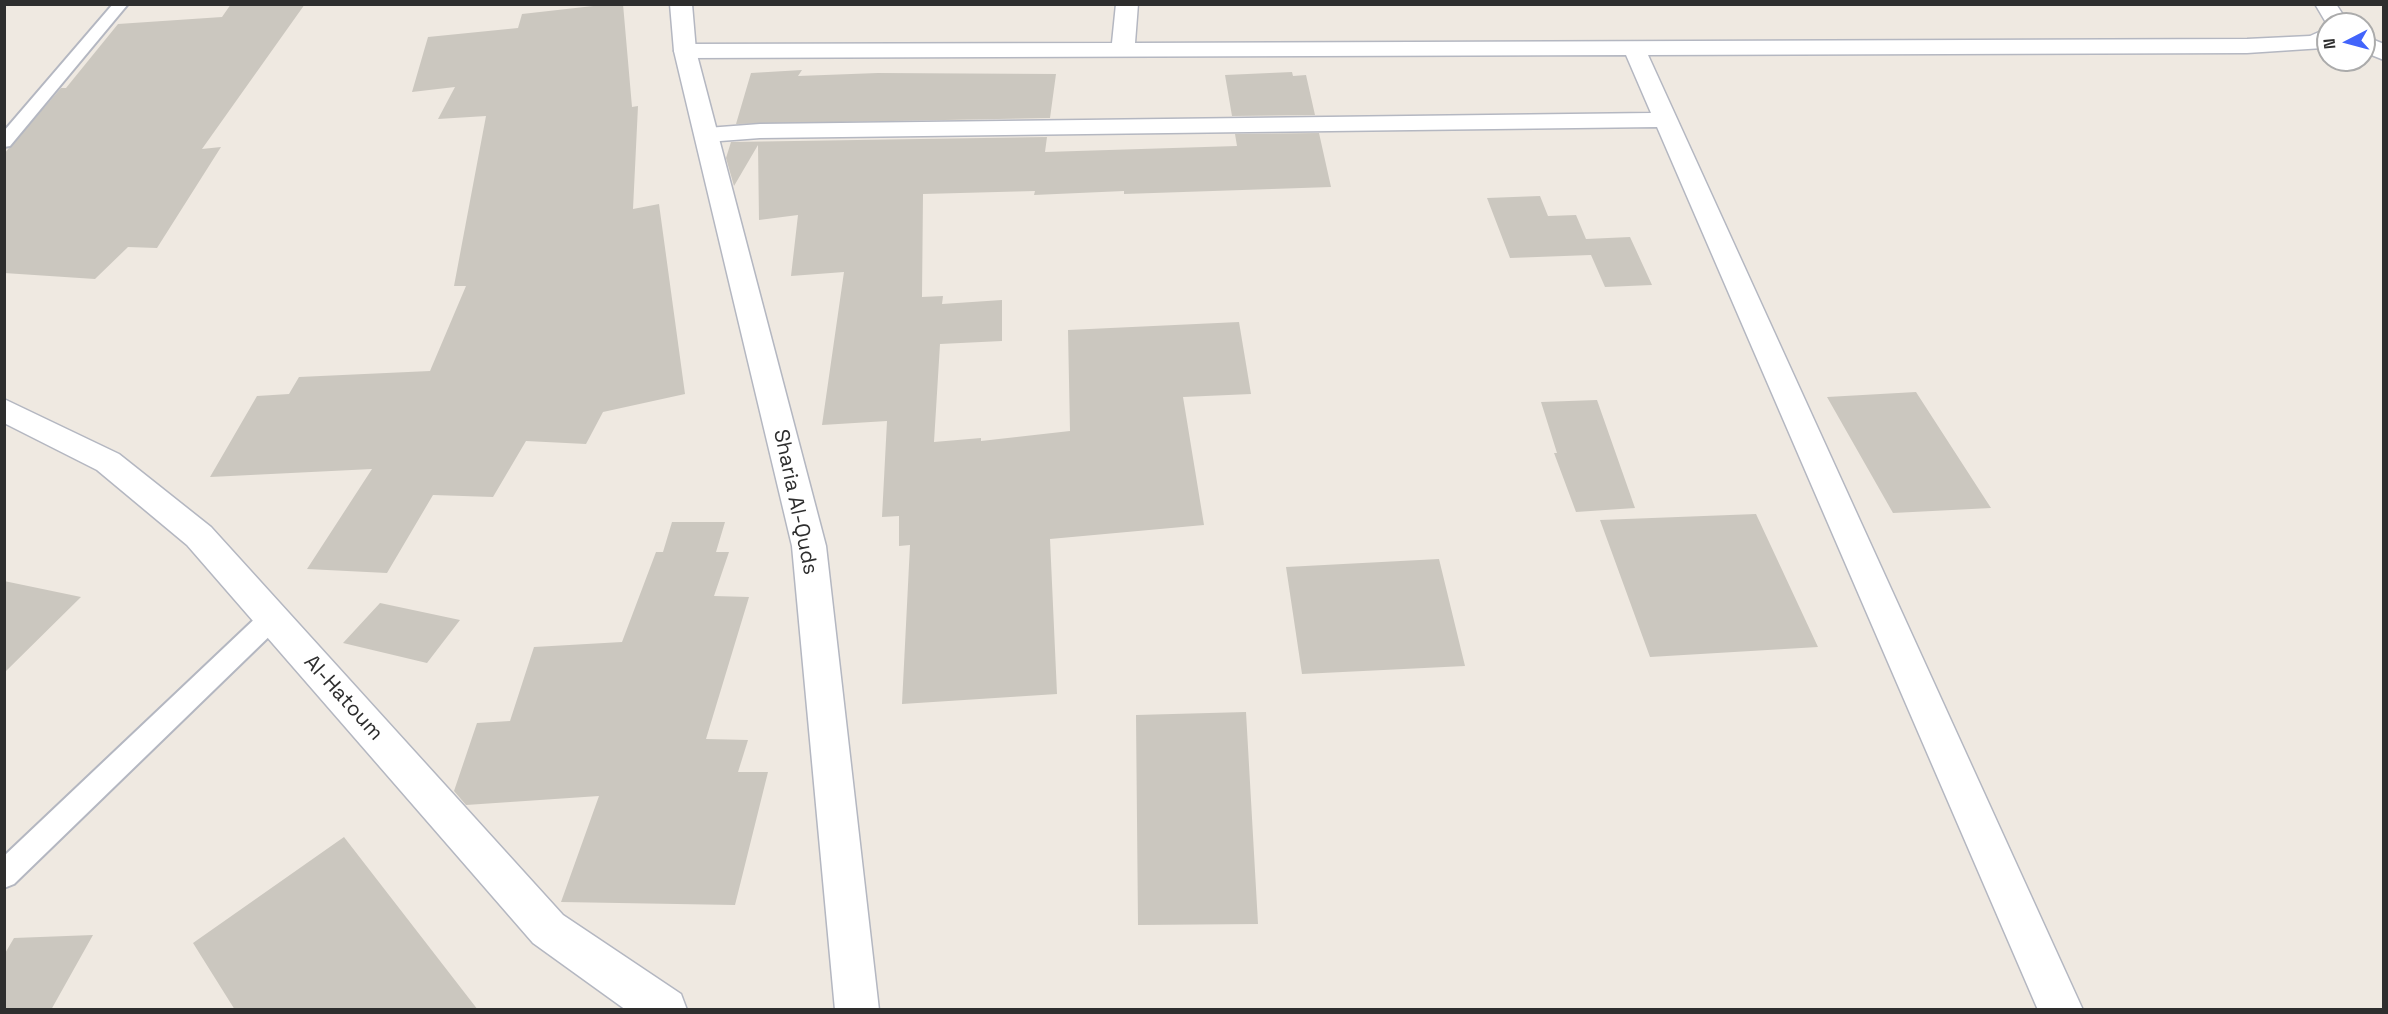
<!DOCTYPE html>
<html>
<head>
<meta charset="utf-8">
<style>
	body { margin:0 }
	#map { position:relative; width:2388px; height:1014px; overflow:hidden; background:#efe9e1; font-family:"Space Grotesk",sans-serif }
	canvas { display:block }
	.frame { position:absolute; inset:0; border:6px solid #2e2e2e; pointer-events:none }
	.north { position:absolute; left:2316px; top:12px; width:60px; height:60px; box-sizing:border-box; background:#fff; border:2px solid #ababab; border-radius:50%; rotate:264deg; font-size:16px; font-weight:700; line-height:24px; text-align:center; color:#2e2e2e }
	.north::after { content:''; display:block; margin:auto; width:21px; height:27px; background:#4264fb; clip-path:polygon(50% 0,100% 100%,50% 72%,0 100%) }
</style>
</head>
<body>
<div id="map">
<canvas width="2388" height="1014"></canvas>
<div class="frame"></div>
<div class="north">N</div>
</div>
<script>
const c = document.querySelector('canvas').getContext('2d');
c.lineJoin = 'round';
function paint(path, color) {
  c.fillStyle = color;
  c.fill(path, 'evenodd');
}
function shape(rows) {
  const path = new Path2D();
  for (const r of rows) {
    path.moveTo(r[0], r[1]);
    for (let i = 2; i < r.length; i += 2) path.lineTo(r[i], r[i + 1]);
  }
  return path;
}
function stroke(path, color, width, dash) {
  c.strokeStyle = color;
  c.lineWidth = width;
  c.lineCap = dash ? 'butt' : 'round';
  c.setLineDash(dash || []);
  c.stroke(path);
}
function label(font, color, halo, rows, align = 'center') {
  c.font = font + ' "Space Grotesk",sans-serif';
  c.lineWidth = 4.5;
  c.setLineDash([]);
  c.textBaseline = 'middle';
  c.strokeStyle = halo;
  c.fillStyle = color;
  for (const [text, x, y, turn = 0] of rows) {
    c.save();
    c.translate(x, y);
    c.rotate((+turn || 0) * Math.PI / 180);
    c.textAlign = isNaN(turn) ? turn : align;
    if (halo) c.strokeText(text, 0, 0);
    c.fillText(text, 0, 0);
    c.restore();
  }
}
paint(shape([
	[231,4,305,4,202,149,221,147,157,248,128,247,95,279,4,273,4,154,9,148,61,88,66,88,118,24,222,17],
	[611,4,623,4,632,107,638,106,633,209,659,204,685,394,603,412,586,444,526,441,493,497,433,495,387,573,307,569,372,469,210,477,257,396,289,394,299,377,430,371,466,286,454,286,486,116,438,119,455,87,412,92,428,37,518,28,522,14],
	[802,70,798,76,878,73,1056,74,1050,118,736,124,751,73],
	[1292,72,1293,76,1306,75,1315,115,1232,116,1225,75],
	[1319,133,1331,187,1124,194,1124,191,1034,195,1035,191,923,194,922,297,943,296,942,304,1002,300,1002,341,940,344,934,442,981,438,981,441,1070,431,1068,330,1239,322,1251,394,1183,397,1204,525,1050,539,1057,694,902,704,910,545,899,546,899,516,882,517,887,421,822,425,844,272,791,276,798,215,759,220,758,145,734,186,726,158,731,142,1047,137,1045,152,1237,146,1235,134],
	[1540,196,1548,216,1576,215,1586,239,1630,237,1652,285,1605,287,1591,255,1510,258,1487,198],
	[1916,392,1991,508,1893,513,1827,397],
	[1597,400,1635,508,1576,512,1554,453,1557,453,1541,402],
	[1756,514,1818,647,1650,657,1600,520],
	[672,522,725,522,716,552,729,552,714,596,749,597,706,739,748,740,738,772,768,772,735,905,561,902,599,796,466,805,454,791,477,723,510,721,534,647,622,642,656,552,663,552],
	[1439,559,1465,666,1302,674,1286,567],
	[4,581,81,597,4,673],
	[380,603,460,620,427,663,343,643],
	[1246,712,1258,924,1138,925,1136,715],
	[344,837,478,1010,235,1010,193,943],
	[93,935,51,1010,4,1010,4,955,14,938]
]), '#cbc7bf');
const lane = shape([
	[113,4,128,4,10,146,4,147,4,131,113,4],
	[272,608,281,611,284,618,281,625,14,884,4,888,4,856,263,611,272,608]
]);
const street = shape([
	[1116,4,1138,4,1135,43,2247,39,2310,36,2328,28,2328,45,2323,48,2247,53,1648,55,2083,1010,2038,1010,1657,127,760,138,707,142,698,140,695,135,698,130,707,128,760,124,1651,113,1626,55,685,58,677,56,674,51,677,46,685,44,1112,43,1116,4],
	[2315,4,2336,4,2349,24,2328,26,2315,4],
	[2364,36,2384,44,2384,60,2364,52,2364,36],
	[4,399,119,454,211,527,563,915,681,994,687,1010,626,1010,533,943,187,545,97,470,4,423,4,399]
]);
const secondary = shape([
	[670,4,692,4,696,51,826,546,879,1010,835,1010,792,546,674,51,670,4]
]);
stroke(lane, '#b4b7c1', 4);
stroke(street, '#b4b7c1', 3);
stroke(secondary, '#b4b7c1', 3);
paint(lane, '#fff');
paint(street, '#fff');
paint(secondary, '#fff');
label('21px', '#2e2e2e', '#fff', [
	["Sharia Al-Quds",795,502,78],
	["Al-Hatoum",343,698,48]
]);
</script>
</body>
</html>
